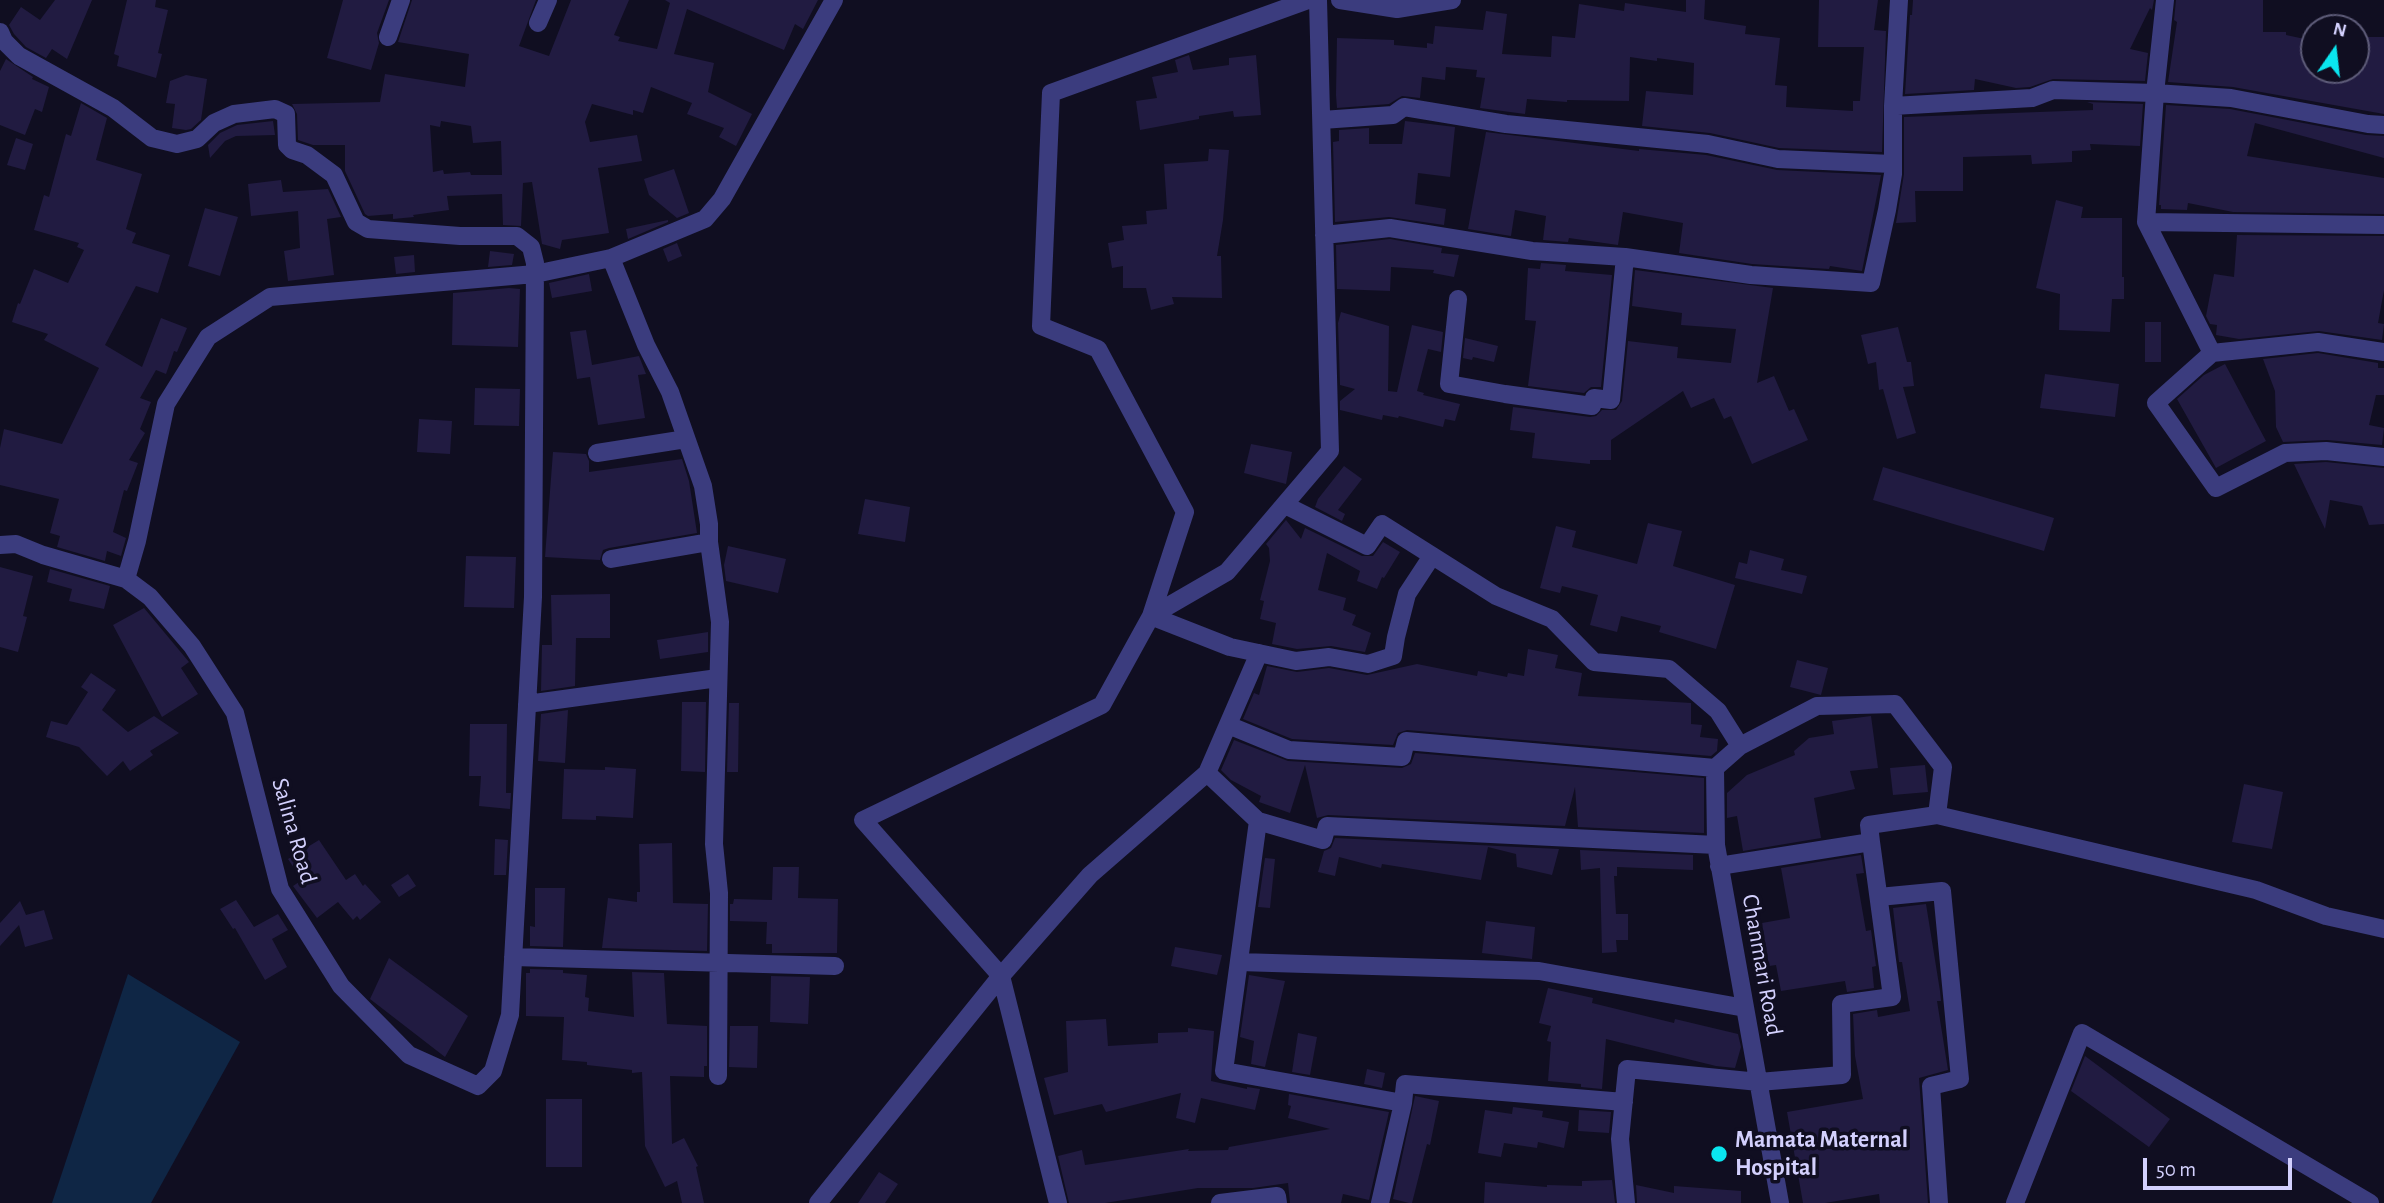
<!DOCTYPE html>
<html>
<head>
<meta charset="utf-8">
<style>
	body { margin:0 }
	#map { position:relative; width:2384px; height:1203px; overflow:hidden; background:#100e21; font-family:"Alegreya Sans",sans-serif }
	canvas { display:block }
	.north { position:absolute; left:2300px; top:14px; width:70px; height:70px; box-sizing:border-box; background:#100e21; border:2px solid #5e5c79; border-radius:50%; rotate:14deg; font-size:19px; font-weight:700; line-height:28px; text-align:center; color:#d3d0fd }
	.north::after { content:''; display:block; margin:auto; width:24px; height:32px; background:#0ae6f0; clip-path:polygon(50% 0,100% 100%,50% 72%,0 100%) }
	.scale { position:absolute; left:2143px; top:1158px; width:149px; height:32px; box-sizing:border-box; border:4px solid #d3d0fd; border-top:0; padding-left:9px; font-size:21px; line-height:24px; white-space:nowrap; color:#d3d0fd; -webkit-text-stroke:5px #100e21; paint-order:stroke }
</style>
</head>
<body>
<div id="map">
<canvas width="2384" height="1203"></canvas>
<div class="north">N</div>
<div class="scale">50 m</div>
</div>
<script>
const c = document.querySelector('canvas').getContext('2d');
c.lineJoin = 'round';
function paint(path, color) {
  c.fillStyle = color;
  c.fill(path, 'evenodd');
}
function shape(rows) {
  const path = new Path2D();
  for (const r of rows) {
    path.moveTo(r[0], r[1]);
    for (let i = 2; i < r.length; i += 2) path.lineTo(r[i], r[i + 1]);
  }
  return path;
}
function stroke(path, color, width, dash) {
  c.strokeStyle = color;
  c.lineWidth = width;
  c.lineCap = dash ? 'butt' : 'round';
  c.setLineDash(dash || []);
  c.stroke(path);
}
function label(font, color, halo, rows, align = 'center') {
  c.font = font + ' "Alegreya Sans",sans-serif';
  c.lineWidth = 7;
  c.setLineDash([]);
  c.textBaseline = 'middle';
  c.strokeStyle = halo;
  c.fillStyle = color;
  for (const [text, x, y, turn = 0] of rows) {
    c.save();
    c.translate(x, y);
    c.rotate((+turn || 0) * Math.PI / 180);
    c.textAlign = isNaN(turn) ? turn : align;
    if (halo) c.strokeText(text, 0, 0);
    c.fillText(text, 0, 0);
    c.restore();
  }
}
paint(shape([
	[128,974,240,1042,151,1203,52,1203]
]), '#0f2645');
paint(shape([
	[55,0,92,0,67,59,52,49,46,58,26,47,14,34,9,25,21,7,40,20],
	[127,0,156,0,155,7,168,10,158,53,162,54,156,78,117,66,119,56,114,54],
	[343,0,389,0,377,33,379,43,371,70,327,58],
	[412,0,536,0,519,46,549,56,571,0,629,0,614,35,620,37,618,41,657,49,670,3,665,0,818,0,803,29,795,24,784,50,687,9,674,54,714,63,708,92,752,114,736,146,719,137,724,128,687,114,692,103,651,87,643,113,633,110,633,115,592,104,585,122,590,142,637,135,642,161,598,168,609,233,562,240,560,249,542,244,532,182,523,183,521,226,503,225,502,194,447,196,449,210,413,215,414,217,393,219,393,214,368,216,365,214,345,171,345,145,313,145,298,140,297,114,292,104,380,102,385,74,465,87,469,54,398,42],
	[441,121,471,126,473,143,501,141,502,175,471,175,470,172,444,174,443,170,433,172,430,125,440,127],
	[1686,0,1705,0,1704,19,1707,20,1746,26,1745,34,1780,38,1775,85,1787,86,1786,107,1853,111,1853,101,1860,101,1864,47,1818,47,1819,0,1878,0,1874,30,1886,31,1882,152,1779,148,1710,133,1642,126,1646,91,1693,95,1694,63,1657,58,1657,61,1630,57,1629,101,1567,100,1567,102,1527,99,1525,114,1480,108,1485,78,1476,77,1477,70,1446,67,1445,80,1422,77,1420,98,1402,96,1389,104,1337,108,1336,95,1337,38,1394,40,1394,45,1427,48,1427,43,1433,44,1435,26,1483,30,1486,11,1507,14,1502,54,1551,57,1552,36,1575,38,1579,4,1624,11,1625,3,1686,12],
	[1913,0,2154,0,2152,10,2150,8,2130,49,2148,53,2145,81,2053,79,2030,87,2016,88,1975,79,1974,90,1905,94,1910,15,1912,15],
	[2176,0,2263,0,2263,32,2286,32,2286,35,2314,41,2314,70,2356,70,2356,49,2365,51,2365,37,2384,37,2384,114,2233,87,2168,82,2177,22,2174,20],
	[1189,55,1193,70,1229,65,1229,58,1256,55,1261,115,1234,117,1233,111,1199,116,1199,119,1140,130,1136,101,1157,98,1152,77,1178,72,1175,60],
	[6,59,33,77,32,79,49,87,42,112,35,109,25,135,0,125,0,71],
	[186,75,207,79,201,120,191,129,186,130,172,128,175,104,166,103,170,81],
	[2087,102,2143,104,2140,146,2090,144,2091,150,2072,151,2072,162,2032,164,2031,155,1963,157,1963,191,1915,191,1916,222,1896,223,1904,174,1904,117,2093,110,2093,104],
	[81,103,107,118,96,160,142,174,126,229,136,233,132,243,170,255,158,293,136,286,105,345,142,367,161,318,187,328,177,352,174,351,166,374,156,370,140,398,151,402,140,429,145,433,129,460,138,463,127,491,124,490,113,532,126,538,121,556,107,551,105,561,57,547,60,536,50,533,59,499,0,485,0,448,4,429,62,444,99,368,44,340,48,334,12,322,18,303,20,304,34,269,68,283,84,250,77,247,79,243,34,230,44,195,49,197,66,134,71,136],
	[2166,105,2230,109,2366,135,2384,136,2384,158,2255,123,2247,156,2384,178,2384,214,2233,212,2188,203,2187,210,2161,209,2161,205,2159,205],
	[273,121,275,135,236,136,225,141,210,158,208,145,220,133,237,125],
	[1405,121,1455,127,1450,177,1418,173,1415,204,1446,209,1444,225,1389,217,1335,222,1333,142,1339,141,1339,130,1369,128,1369,144,1402,144],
	[1486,132,1639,151,1639,149,1706,155,1777,170,1881,175,1862,271,1830,266,1829,269,1752,264,1679,253,1683,223,1623,212,1618,245,1569,238,1568,242,1543,240,1546,216,1515,210,1511,236,1468,229],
	[16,138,33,144,25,170,7,165],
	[1209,149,1229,150,1223,220,1217,256,1221,256,1222,298,1172,297,1174,304,1151,310,1146,288,1123,288,1123,266,1112,268,1108,243,1124,240,1122,226,1147,224,1146,211,1167,209,1164,164,1208,161],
	[674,169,689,213,677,218,649,195,644,179],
	[281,180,283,192,328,189,341,217,327,219,334,275,288,281,284,251,300,248,298,211,251,216,248,184],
	[2056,200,2083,207,2081,218,2122,218,2122,277,2124,277,2124,299,2112,299,2110,332,2059,330,2060,294,2036,288],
	[205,208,238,217,220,276,188,266],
	[668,220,668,222,628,239,626,229],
	[2237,235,2384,236,2384,290,2378,323,2384,324,2382,340,2319,331,2239,339,2216,335,2217,325,2210,324,2206,316,2214,274,2234,277],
	[1390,239,1442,248,1441,253,1459,255,1454,277,1433,273,1434,270,1391,267,1390,291,1337,289,1336,245],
	[677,243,682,256,668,262,663,249],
	[490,251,514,254,512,265,488,267],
	[414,255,415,272,396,274,394,257],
	[1541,263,1566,265,1565,271,1612,275,1601,387,1591,387,1584,393,1528,386,1536,321,1525,320,1528,268,1540,269],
	[1635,270,1773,288,1757,383,1774,376,1789,411,1794,409,1808,440,1752,464,1731,416,1724,419,1714,398,1691,408,1683,391,1611,440,1611,460,1590,460,1590,464,1532,458,1535,433,1510,430,1513,407,1590,417,1596,416,1602,410,1616,410,1622,401,1628,341,1678,347,1677,358,1731,363,1736,329,1681,325,1682,313,1632,306],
	[589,274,592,291,552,298,549,283],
	[509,288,520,289,518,347,452,345,453,293],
	[1341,312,1389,326,1388,391,1397,392,1412,325,1443,332,1441,352,1428,349,1417,391,1424,393,1423,395,1460,404,1455,421,1445,419,1443,427,1399,416,1398,418,1383,415,1382,420,1340,410,1340,401,1355,389,1340,385,1338,323],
	[2145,322,2161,322,2161,362,2145,362],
	[1898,327,1907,362,1911,362,1914,386,1903,387,1916,433,1897,439,1883,389,1879,390,1876,362,1868,364,1861,335],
	[586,330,592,365,639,356,646,374,638,375,645,418,598,425,590,377,577,379,570,332],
	[1465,338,1498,346,1494,362,1473,357,1472,360,1463,358],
	[2318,353,2378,363,2378,368,2384,368,2384,395,2376,395,2369,425,2384,428,2382,445,2327,440,2283,442,2276,427,2275,391,2263,359],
	[2225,364,2266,441,2216,468,2177,399,2204,375],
	[2045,374,2119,384,2115,417,2040,408],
	[475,388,520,389,519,426,474,425],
	[419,419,452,421,450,454,417,452],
	[1251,444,1292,452,1286,484,1244,473],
	[553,452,586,454,589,461,589,472,682,459,689,481,697,533,609,548,603,550,600,560,545,557],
	[2326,462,2384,468,2384,524,2369,525,2362,506,2330,500,2325,529,2294,464],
	[1344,466,1362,479,1338,510,1345,514,1342,521,1315,507,1318,499],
	[1883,467,2054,518,2044,551,1873,500],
	[865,499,910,507,905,542,858,534],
	[1286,520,1301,539,1305,528,1362,556,1373,556,1383,542,1400,552,1384,578,1382,577,1377,589,1357,581,1360,571,1327,553,1318,590,1346,598,1343,610,1356,615,1352,625,1371,633,1365,652,1331,646,1297,649,1272,644,1276,623,1260,619,1264,601,1260,600,1270,561,1269,548,1266,544],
	[1648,523,1682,531,1673,566,1735,585,1716,649,1659,632,1661,626,1621,616,1617,632,1590,625,1598,595,1562,586,1560,593,1540,588,1556,526,1576,531,1572,547,1637,564],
	[728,546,786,559,778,593,726,581,724,565],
	[1750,550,1784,559,1781,570,1807,576,1802,594,1735,578,1739,562,1747,564],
	[466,556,516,557,514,608,464,607],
	[0,567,33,576,23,616,27,617,18,652,0,647],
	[50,569,110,586,104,609,69,601,72,589,47,582],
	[610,594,610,638,576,638,575,686,541,691,542,645,552,645,551,595],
	[144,608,189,662,181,668,198,694,162,717,113,625],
	[708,632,708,652,660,659,657,640],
	[1528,649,1558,655,1555,668,1582,673,1578,696,1691,703,1691,724,1702,725,1700,737,1718,739,1717,751,1711,756,1407,730,1398,733,1393,745,1292,739,1243,719,1254,693,1259,695,1267,666,1297,672,1329,668,1367,675,1417,664,1477,676,1478,671,1507,677,1508,673,1524,676],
	[1797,660,1828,668,1821,695,1790,687],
	[91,673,116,690,102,710,128,732,154,716,179,733,150,751,153,755,130,771,123,761,107,776,79,747,46,737,51,721,67,725,88,692,81,687],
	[682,702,706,702,705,772,681,771],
	[729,703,739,703,738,772,727,772],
	[568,710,565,763,538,761,541,714],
	[1871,716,1878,768,1850,771,1855,789,1814,798,1821,838,1743,851,1737,816,1727,818,1727,793,1747,775,1795,755,1794,751,1809,738,1834,734,1832,721],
	[470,724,507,724,506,793,511,793,510,809,479,806,481,776,469,776],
	[1234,740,1288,761,1402,768,1411,764,1415,753,1704,778,1704,833,1578,827,1575,787,1565,826,1328,815,1317,818,1305,765,1290,813,1259,802,1261,796,1231,780,1221,770],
	[1925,765,1928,792,1893,795,1890,768],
	[605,767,636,769,633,818,596,816,596,820,562,819,564,769,605,770],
	[2244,784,2283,792,2272,849,2232,842],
	[1335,838,1559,849,1552,875,1517,867,1516,854,1488,847,1481,880,1382,864,1381,868,1339,857,1335,876,1318,872,1324,851,1331,848],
	[495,839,508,840,506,875,494,875],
	[319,840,346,880,355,874,363,886,365,884,381,902,360,920,357,916,353,920,338,902,317,918,293,886,302,880,288,859],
	[672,843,673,903,708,904,707,951,602,948,608,898,637,902,637,892,640,892,639,844],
	[1580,850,1693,855,1693,870,1617,867,1617,876,1614,876,1616,914,1628,914,1628,940,1616,940,1617,952,1602,953,1600,868,1581,870],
	[1861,855,1864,873,1856,874,1866,931,1871,930,1876,966,1872,967,1874,988,1847,992,1845,981,1781,991,1776,965,1769,966,1762,923,1790,918,1781,868],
	[1265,858,1275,859,1270,908,1258,907],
	[773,867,799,867,798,898,838,899,837,953,772,953,772,944,766,944,767,922,730,921,730,904,733,904,734,899,772,900],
	[408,874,416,886,399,897,391,885],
	[535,888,565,888,563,947,530,946,530,926,535,927],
	[236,900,254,927,278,914,288,930,272,939,287,967,265,980,235,928,233,929,220,909],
	[20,901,26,915,44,910,53,939,25,947,19,925,0,946,0,923],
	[1926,904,1940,991,1941,1001,1937,1001,1948,1070,1919,1078,1928,1203,1880,1203,1879,1194,1825,1203,1803,1203,1787,1112,1863,1099,1855,1056,1853,1014,1877,1010,1878,1017,1910,1011,1902,962,1899,962,1893,908],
	[1486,921,1535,927,1532,959,1482,953],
	[1175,947,1222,955,1217,975,1171,966],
	[389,958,468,1016,445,1057,370,999],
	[530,969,563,970,563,973,587,975,585,997,589,998,588,1011,634,1017,632,972,664,973,667,1024,707,1026,707,1066,704,1066,704,1077,670,1076,672,1144,684,1138,698,1166,696,1167,704,1203,682,1203,677,1181,665,1187,645,1146,642,1072,632,1073,632,1070,587,1065,587,1062,562,1060,564,1017,526,1016,526,973,530,973],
	[1249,975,1285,981,1265,1067,1251,1064,1254,1041,1240,1037],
	[771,976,810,977,808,1024,770,1022],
	[1548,988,1593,998,1592,1003,1674,1023,1675,1019,1738,1034,1741,1047,1735,1068,1716,1066,1606,1039,1602,1089,1581,1087,1581,1084,1548,1081,1551,1042,1547,1041,1551,1026,1539,1023],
	[1106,1019,1108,1046,1158,1043,1158,1033,1188,1032,1188,1028,1214,1031,1211,1081,1247,1089,1247,1087,1260,1089,1255,1110,1201,1098,1195,1123,1176,1118,1181,1093,1106,1112,1102,1104,1054,1115,1044,1078,1068,1072,1066,1021],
	[730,1026,758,1026,757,1068,729,1067],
	[1298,1033,1317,1037,1310,1075,1292,1072],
	[2085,1056,2170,1119,2149,1147,2071,1091],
	[1367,1069,1385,1073,1382,1088,1364,1084],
	[1289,1094,1389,1112,1369,1200,1343,1194,1341,1203,1290,1203,1288,1183,1253,1188,1198,1188,1105,1203,1069,1203,1058,1156,1082,1150,1085,1165,1189,1149,1188,1151,1228,1150,1229,1147,1330,1129,1288,1118,1291,1106,1288,1105],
	[1415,1096,1439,1101,1430,1145,1427,1144,1412,1203,1409,1203,1393,1199],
	[546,1099,582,1099,582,1167,546,1167],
	[1513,1107,1543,1111,1542,1117,1569,1122,1564,1148,1538,1142,1537,1148,1504,1143,1501,1157,1478,1153,1485,1110,1512,1114],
	[1579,1110,1611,1112,1609,1133,1578,1131],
	[879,1172,898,1184,885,1203,858,1203],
	[1612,1180,1615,1203,1484,1203,1485,1182,1547,1187,1547,1185,1582,1186,1582,1181],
	[1636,1185,1674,1193,1674,1186,1741,1191,1741,1203,1637,1203]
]), '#211b41');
stroke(shape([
	[1340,0,1397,9,1452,0],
	[2165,0,2155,93,2146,222,2384,225],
	[538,23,548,0],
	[0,32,4,41,19,56,113,108,152,138,177,144,197,139,214,123,234,114,275,109,286,114,287,145,292,150,307,155,334,175,356,222,368,229,460,236,517,236,531,247,535,263,533,597,510,1015,493,1071,478,1086,409,1055,341,986,280,889,235,713,192,646,150,597,126,579,43,555,16,544,0,545],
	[388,37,401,0],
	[1893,106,1899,0],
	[1322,120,1393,115,1404,107,1506,124,1708,144,1778,159,1892,164],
	[2146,222,2212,353,2318,342,2384,352],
	[1324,235,1390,228,1532,251,1625,257,1751,275,1871,283,1887,210,1893,174,1893,106,2032,98,2053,90,2155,93,2231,98,2368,124,2384,125],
	[611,258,646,345,670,392,703,486,709,524,709,542,720,622,714,844,719,893,718,1076],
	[1458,299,1449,384,1505,394,1592,406,1594,398,1611,400,1625,257],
	[2212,353,2156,403,2216,488,2285,453,2326,451,2384,457],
	[597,453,686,439],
	[1285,505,1367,546,1382,524,1496,596,1552,619,1594,662,1669,669,1718,711,1740,746,1817,706,1895,704,1943,767,1937,815],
	[611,559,709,542],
	[126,579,137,541,166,404,208,337,270,297,535,274,611,258,705,219,722,199,834,0],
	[1151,616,1227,572,1330,451,1318,0],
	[1151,616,1230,647,1296,661,1329,657,1368,664,1393,656,1396,637,1407,594,1432,556],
	[527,704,718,678],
	[1228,725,1289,750,1402,757,1406,741,1715,768],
	[1740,746,1715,768,1716,845,1780,1203],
	[1207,773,1258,821,1224,1071,1403,1103,1405,1084,1624,1102],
	[1258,821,1323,840,1327,826,1716,845],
	[1719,866,1871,842,1869,825,1937,815,2256,890,2326,916,2384,929],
	[1879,897,1942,891,1960,1079,1931,1086,1939,1203],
	[513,957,835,966],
	[1239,962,1539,971,1745,1008],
	[818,1203,1001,976,1090,875,1207,773,1259,653],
	[1058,1203,1001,976,863,820,1102,705,1151,616,1185,512,1098,349,1041,326,1051,93,1308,0],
	[1220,1203,1277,1196,1278,1203],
	[1380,1203,1403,1103],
	[1626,1203,1620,1139,1627,1069,1759,1082,1842,1075,1841,1004,1892,997,1871,842],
	[2015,1203,2082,1033,2370,1203]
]), '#3b3c7e', 18);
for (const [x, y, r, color] of [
	[1719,1154,9,"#0ae6f0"]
]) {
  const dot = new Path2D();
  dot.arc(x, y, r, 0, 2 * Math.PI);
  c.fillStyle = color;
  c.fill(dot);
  stroke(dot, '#100e21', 2.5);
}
label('24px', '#d3d0fd', '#100e21', [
	["Salina Road",294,831,74],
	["Chanmari Road",1762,965,80]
]);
label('bold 24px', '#d3d0fd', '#100e21', [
	["Mamata Maternal",1735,1140],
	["Hospital",1735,1168]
], 'left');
</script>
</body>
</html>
